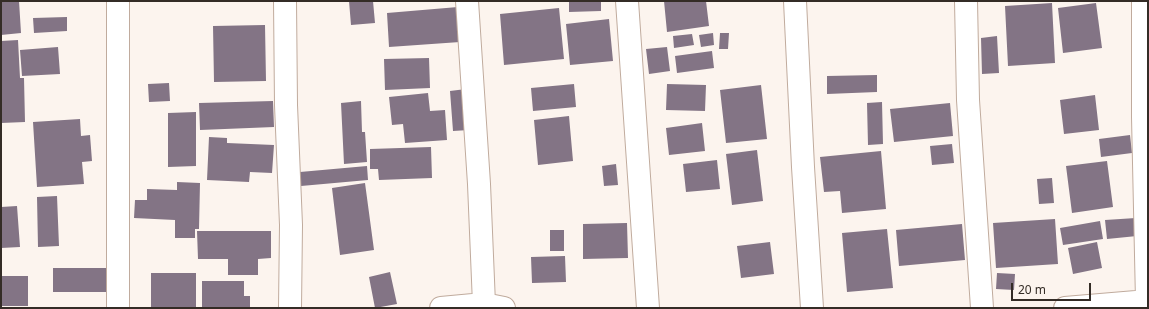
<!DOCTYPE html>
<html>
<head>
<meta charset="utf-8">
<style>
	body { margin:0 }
	#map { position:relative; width:1149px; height:309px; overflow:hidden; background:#fcf4ee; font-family:"Noto Sans",sans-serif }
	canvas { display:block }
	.frame { position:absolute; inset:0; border:2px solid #342c26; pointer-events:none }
	.scale { position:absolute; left:1011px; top:283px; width:80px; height:18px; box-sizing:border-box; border:2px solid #342c26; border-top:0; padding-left:5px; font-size:12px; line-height:14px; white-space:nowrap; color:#342c26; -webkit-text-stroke:3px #fcf4ee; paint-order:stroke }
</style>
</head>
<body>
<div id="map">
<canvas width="1149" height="309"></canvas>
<div class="frame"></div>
<div class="scale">20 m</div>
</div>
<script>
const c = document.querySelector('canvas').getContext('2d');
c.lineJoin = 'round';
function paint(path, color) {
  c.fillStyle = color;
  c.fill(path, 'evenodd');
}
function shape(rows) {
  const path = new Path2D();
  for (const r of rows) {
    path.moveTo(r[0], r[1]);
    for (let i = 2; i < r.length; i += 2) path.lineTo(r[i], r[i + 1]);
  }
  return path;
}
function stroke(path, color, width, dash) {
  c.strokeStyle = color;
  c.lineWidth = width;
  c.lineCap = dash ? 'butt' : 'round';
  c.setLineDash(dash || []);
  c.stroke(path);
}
paint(shape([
	[1,1,19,1,21,33,1,35],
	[349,1,373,1,375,23,351,25],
	[569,1,601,1,601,11,569,12],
	[664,1,706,1,709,26,667,32],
	[1052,3,1055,63,1008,66,1005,6],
	[1096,3,1102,48,1063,53,1058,8],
	[458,7,460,42,389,47,387,13],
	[559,8,564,59,504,65,500,14],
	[67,17,67,31,34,33,33,18],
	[609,19,613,61,570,65,566,24],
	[265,25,266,81,214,82,213,26],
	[713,33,714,45,701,47,699,35],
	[720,33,729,33,728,49,719,49],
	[692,34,694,45,674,48,673,36],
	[997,36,999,73,982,74,981,38],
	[18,40,20,78,24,78,25,122,1,123,1,41],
	[58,47,60,74,22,76,20,50],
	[667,47,670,71,649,74,646,49],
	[712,51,714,68,677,73,675,56],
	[429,58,430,88,385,90,384,59],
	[877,75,877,92,827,94,827,76],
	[169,83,170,101,149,102,148,84],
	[574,84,576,107,533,111,531,88],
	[667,84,706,85,705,111,666,110],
	[761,85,767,139,726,143,720,90],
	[466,89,469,130,453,131,450,91],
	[428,93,430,111,445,110,447,140,405,143,403,124,392,125,389,97],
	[1095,95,1099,130,1064,134,1060,100],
	[273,101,274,127,200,130,199,103],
	[361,101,362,132,365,132,367,162,344,164,341,103],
	[882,102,883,144,868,145,867,103],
	[950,103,953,136,894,142,890,109],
	[196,112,196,166,168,167,168,113],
	[569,116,573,161,538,165,534,120],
	[80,119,81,136,90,135,92,161,82,162,84,184,37,187,33,122],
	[702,123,705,151,669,155,666,128],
	[1130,135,1132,153,1101,157,1099,139],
	[209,137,227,138,227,143,274,145,272,173,250,172,249,182,207,180],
	[952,144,954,163,932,165,930,146],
	[431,147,432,178,379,180,378,169,370,169,370,149],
	[757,150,763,201,732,205,726,154],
	[881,151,886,209,842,213,840,191,824,192,820,157],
	[717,160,720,189,686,192,683,164],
	[1107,161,1113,207,1072,213,1066,166],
	[616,164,618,185,604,186,602,166],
	[367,166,368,180,301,186,300,172],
	[1052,178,1054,203,1039,204,1037,179],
	[177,182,200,183,199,229,195,229,195,238,175,238,175,220,134,218,135,200,147,200,147,189,177,190],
	[365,183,374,250,340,255,332,188],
	[57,196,59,246,38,247,37,197],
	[17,206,20,247,1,248,1,207],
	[1136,218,1137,236,1107,239,1105,220],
	[1055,219,1058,264,996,268,993,223],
	[1100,221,1103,239,1063,245,1060,228],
	[627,223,628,258,583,259,583,224],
	[962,224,965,260,899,266,896,230],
	[887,229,893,288,847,292,842,233],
	[550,230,564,230,564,251,550,251],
	[197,231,271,231,271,258,258,259,258,275,228,275,228,259,198,259],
	[770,242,774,274,741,278,737,246],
	[1097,242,1102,268,1073,274,1068,248],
	[565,256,566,282,532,283,531,257],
	[53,268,108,268,108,292,53,292],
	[390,272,397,304,375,308,369,277],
	[151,273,196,273,196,308,151,308],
	[997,273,1015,274,1014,290,996,289],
	[1,276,28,276,28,306,1,306],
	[202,281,244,281,244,296,250,296,250,308,202,308]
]), '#837485');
const street = shape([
	[285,1,286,105,291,225,290,308],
	[467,1,479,184,484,304],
	[627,1,648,308],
	[795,1,803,167,812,308],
	[966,1,968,100,982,308],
	[1143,1,1143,117,1147,301],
	[118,308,118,1],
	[441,308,484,304,504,308],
	[1065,308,1148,301]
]);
stroke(street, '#c0ab9d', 24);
stroke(street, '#fff', 22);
</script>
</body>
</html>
